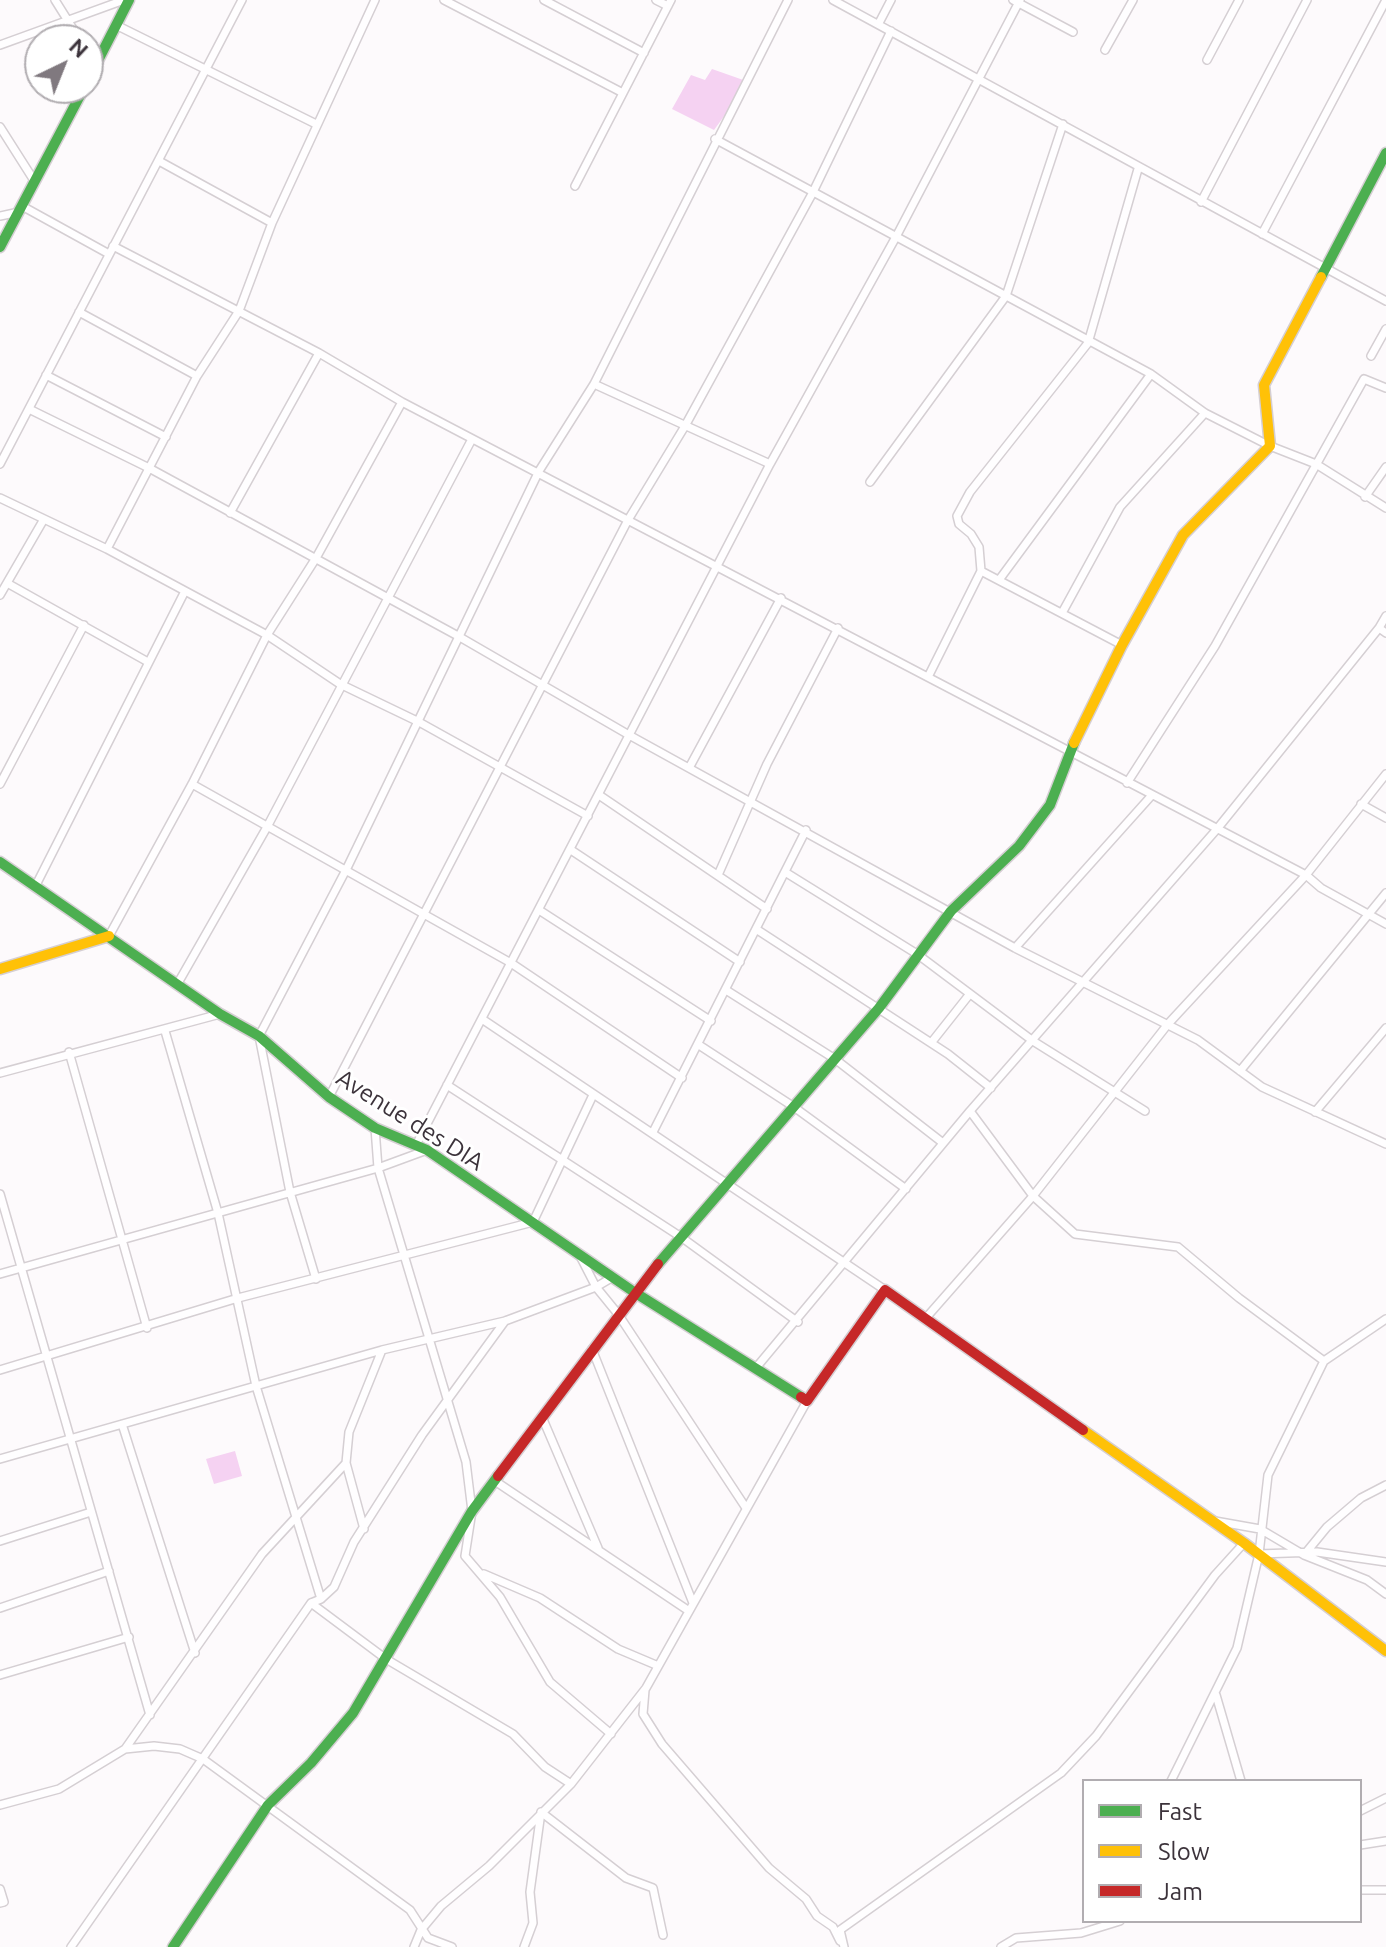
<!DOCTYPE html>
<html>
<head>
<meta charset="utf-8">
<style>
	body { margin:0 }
	#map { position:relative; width:1386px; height:1947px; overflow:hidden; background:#fdfafc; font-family:Ubuntu,sans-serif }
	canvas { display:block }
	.legend { position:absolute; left:1082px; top:1779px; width:280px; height:144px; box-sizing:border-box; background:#fff; border:2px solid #b1adb1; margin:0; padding:10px 14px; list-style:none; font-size:24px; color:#3c333b }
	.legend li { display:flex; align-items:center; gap:16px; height:40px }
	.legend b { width:40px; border:2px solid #b1adb1 }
	.north { position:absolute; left:24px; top:24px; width:80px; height:80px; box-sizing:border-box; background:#fff; border:2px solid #b1adb1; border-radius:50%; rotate:43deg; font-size:22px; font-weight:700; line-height:32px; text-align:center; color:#3c333b }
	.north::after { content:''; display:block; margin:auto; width:28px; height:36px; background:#80797f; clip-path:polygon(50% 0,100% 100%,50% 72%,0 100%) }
</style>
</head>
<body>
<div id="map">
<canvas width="1386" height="1947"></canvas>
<ul class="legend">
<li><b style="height:10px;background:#4caf50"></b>Fast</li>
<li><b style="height:10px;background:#ffc107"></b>Slow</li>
<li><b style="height:10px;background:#c62828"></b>Jam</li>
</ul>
<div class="north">N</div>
</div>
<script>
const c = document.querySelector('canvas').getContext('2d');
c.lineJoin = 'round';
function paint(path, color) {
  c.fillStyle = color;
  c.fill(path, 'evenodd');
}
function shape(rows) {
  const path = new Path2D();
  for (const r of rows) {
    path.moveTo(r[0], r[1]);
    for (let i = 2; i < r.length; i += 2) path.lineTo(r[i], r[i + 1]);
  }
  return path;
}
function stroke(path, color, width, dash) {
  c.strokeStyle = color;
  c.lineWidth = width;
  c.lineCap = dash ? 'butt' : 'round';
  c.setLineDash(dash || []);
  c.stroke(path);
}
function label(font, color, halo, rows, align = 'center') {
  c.font = font + ' Ubuntu,sans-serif';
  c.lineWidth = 6;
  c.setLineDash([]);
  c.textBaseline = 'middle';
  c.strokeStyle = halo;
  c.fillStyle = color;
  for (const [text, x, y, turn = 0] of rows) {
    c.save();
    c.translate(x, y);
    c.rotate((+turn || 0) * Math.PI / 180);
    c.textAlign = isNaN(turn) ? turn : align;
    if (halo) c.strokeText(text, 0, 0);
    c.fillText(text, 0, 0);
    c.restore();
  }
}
paint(shape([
	[712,69,749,82,714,130,672,109,691,75,705,80],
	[235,1451,242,1476,214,1484,206,1459]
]), '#f5d2f2');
const street = shape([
	[55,0,80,40],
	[444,0,623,93],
	[544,0,644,53],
	[656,0,668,6],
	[833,0,1386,301],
	[1013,0,1073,32],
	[879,23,891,0],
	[116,25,316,124],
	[0,45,124,0],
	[1105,50,1133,0],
	[88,53,96,65],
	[1207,60,1239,0],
	[0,127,35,182],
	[715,139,1151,374,1205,413,1270,446,1316,464,1386,508],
	[159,161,272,223],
	[575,186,671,0],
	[1201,202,1307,0],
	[22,206,109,254],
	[0,216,19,212],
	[1262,234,1386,0],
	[113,246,319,353,402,402,1306,875,1321,888,1386,924],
	[79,312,197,376],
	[1371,356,1386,329],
	[46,375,166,437],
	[594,384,770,464],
	[29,409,149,468,458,636,629,735,1015,948,1198,1040,1262,1087,1386,1144],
	[0,464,242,0],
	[870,482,1006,296,1063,124],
	[1365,497,1386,467],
	[0,498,107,549,267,635,340,684,419,722,588,816],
	[230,513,319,353],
	[107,549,197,376,239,311,272,223,375,0],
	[981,571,979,547,971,534,959,524,957,516,970,492,1088,343,1138,169],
	[999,580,1151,374],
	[7,583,148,662],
	[0,595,44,519],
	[1062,613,1120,507,1205,413],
	[1386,616,1379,628,1386,633],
	[928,677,981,571,1122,645],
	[689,768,781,598],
	[1127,783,1215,646,1364,379,1386,388],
	[0,784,84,625],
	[192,784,511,963,682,1078],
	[599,795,767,909],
	[1361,804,1386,818],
	[571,850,740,962],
	[785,872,917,954,1033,1041,1145,1111],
	[718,875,767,764,838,628],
	[35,887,184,593],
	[539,910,711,1021],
	[756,929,948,1054,991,1088],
	[109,936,192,784,267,635,316,558,402,402],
	[1015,948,1152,795],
	[178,983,267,827,472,439],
	[726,990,835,1059,943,1143],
	[482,1019,885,1290],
	[931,1043,969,995],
	[699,1045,794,1107,906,1189],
	[69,1052,147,1328],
	[1240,1071,1386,893],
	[0,1073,220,1014],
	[447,1085,681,1237,798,1322],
	[329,1097,628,520,685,426,812,194,891,31],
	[970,1111,1033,1196,1075,1234,1178,1247,1239,1298,1324,1361],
	[1315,1112,1386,1028],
	[375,1128,378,1168,427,1150],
	[653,1132,806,830],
	[416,1145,770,464,897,235,1020,0],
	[0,1194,150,1715],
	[580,1256,596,1287,618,1314,746,1508],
	[0,1274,378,1168,466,1462,472,1511,465,1556,500,1597,550,1682,611,1734],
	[316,1279,290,1192,259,1036,347,868,539,471,594,384,788,0],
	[925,1319,1033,1196,1168,1024,1306,875,1386,774],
	[592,1349,693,1603],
	[755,1369,970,1111,1217,829,1379,628],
	[0,1370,238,1298,533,1222,593,1095],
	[542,1417,598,1548],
	[122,1424,195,1653],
	[0,1459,382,1350,505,1321,596,1287,613,1277],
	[346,1463,364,1529],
	[495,1481,689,1611],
	[1215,1521,1260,1529,1304,1555,1367,1580,1386,1594],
	[0,1541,91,1512],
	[1259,1554,1317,1552,1386,1562],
	[1304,1555,1327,1527,1361,1498,1386,1485],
	[484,1574,540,1598,618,1649,656,1665],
	[321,1599,334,1587,354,1542,422,1435,505,1321],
	[311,1603,386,1659,513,1734,545,1767,571,1784],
	[0,1608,109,1571],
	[0,1675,129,1637],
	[645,1690,643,1714,662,1744,769,1868,806,1899,817,1916,833,1927,840,1941],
	[1216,1695,1241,1781],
	[125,1749,262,1554,346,1463,349,1432,382,1350],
	[1171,1781,1237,1648,1259,1554,1268,1475,1324,1361,1386,1319],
	[0,1805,59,1789,125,1749,154,1746,180,1749,203,1759,410,1910,428,1938,452,1947],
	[1360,1811,1386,1798],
	[541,1812,626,1878,653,1888,663,1935],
	[1360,1845,1386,1841],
	[0,1889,4,1902,0,1903],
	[1360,1890,1386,1890],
	[71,1947,311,1603,321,1599,256,1386,218,1213,165,1031],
	[414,1947,421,1930,441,1906,489,1866,571,1784,646,1688,807,1401],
	[524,1947,533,1923,530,1892,541,1812],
	[844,1947,840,1930,1061,1773,1096,1736,1215,1575,1244,1543],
	[1001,1947,1016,1938,1081,1933,1120,1921]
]);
const fast = shape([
	[88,80,129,0],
	[0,247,84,88],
	[1321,277,1386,153],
	[0,862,220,1014,259,1036,329,1097,375,1128,427,1150,634,1292,801,1397],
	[658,1264,879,1008,951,911,1019,846,1050,805,1074,743],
	[173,1947,268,1805,311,1763,353,1713,472,1511,498,1476]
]);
const slow = shape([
	[1074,743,1122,645,1183,535,1270,446,1264,385,1321,277],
	[0,969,109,936],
	[1083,1430,1244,1543,1386,1651]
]);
const jam = shape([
	[801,1397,807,1401,885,1290,1083,1430],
	[498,1476,658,1264]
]);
stroke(street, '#d5cfd3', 10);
stroke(fast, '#d5cfd3', 13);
stroke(slow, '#d5cfd3', 13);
stroke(jam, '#d5cfd3', 13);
stroke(street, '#fffeff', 7);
stroke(fast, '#4caf50', 10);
stroke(slow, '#ffc107', 10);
stroke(jam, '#c62828', 10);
label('24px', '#3c333b', '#fff', [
	["Avenue des DIA",410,1120,32]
]);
</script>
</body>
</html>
